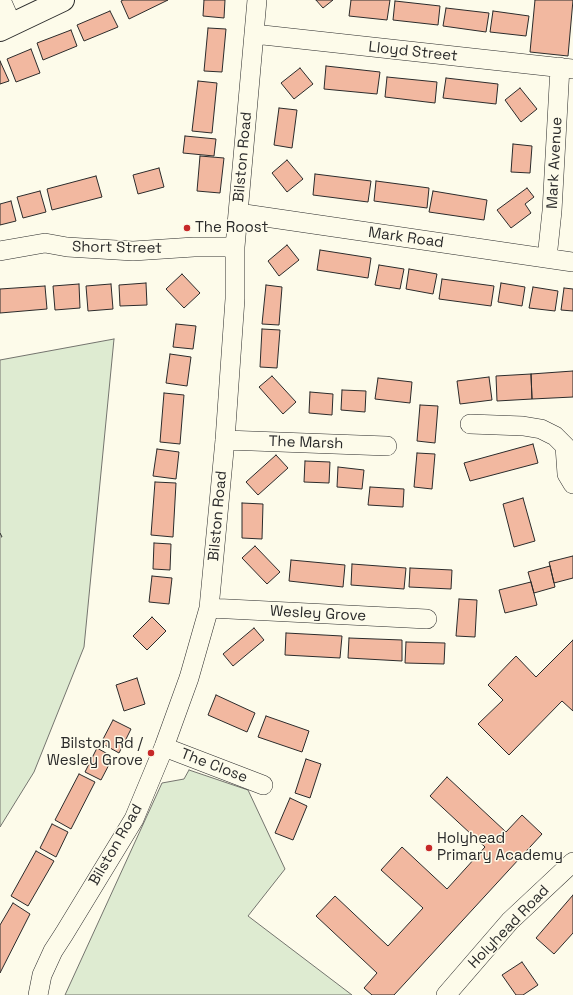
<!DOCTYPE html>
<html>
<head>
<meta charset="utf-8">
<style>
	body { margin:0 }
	canvas { display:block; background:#fdfbea }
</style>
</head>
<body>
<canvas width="573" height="995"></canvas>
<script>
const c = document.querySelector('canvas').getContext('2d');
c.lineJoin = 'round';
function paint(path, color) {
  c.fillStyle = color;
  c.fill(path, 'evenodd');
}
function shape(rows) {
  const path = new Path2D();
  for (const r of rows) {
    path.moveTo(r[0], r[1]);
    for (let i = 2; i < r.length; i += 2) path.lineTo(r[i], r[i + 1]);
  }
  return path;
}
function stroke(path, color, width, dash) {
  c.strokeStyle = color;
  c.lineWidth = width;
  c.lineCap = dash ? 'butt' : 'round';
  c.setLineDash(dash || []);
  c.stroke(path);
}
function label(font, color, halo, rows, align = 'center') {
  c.font = font + ' "Space Grotesk",sans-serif';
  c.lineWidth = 3;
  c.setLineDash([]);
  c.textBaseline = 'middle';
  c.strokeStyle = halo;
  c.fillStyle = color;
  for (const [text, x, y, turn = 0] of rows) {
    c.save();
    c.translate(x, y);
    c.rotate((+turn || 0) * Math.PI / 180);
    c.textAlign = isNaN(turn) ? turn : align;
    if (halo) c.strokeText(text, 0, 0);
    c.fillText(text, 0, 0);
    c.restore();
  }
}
const green = shape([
	[114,339,84,647,34,772,0,827,0,360,114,339],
	[189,770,248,790,285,869,248,916,352,995,65,995,162,783,184,779,189,770]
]);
paint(green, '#deebd1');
stroke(green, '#74746e', 1);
const building = shape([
	[123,0,168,0,129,19,121,1,123,0],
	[204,0,225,0,224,18,203,16,204,0],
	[316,0,333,0,323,8,316,0],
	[351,0,390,0,387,20,349,16,351,0],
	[535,0,573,0,568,56,530,52,535,0],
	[395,1,440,6,438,25,393,20,395,1],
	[446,8,489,13,486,32,443,26,446,8],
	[110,11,118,27,84,41,77,25,110,11],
	[493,11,529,16,526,36,490,32,493,11],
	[208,28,226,29,222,72,204,71,208,28],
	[71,30,77,46,43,60,37,43,71,30],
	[31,49,40,73,16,82,7,59,31,49],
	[0,61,9,81,0,84,0,61],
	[326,66,380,72,377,94,324,89,326,66],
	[300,68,313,84,294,99,281,83,300,68],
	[387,77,437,82,435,103,385,97,387,77],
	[446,78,498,84,496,104,443,98,446,78],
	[198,81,217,83,212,133,192,131,198,81],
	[520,88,537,109,521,122,505,100,520,88],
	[279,108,297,110,292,148,274,145,279,108],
	[185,136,216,139,214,156,183,153,185,136],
	[513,144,532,146,530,173,511,172,513,144],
	[200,156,224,158,220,193,197,191,200,156],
	[287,160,303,179,287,192,272,173,287,160],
	[159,168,164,187,138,194,133,175,159,168],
	[315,174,371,181,368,202,313,195,315,174],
	[96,176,102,197,52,210,47,189,96,176],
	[376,181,429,188,427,208,374,201,376,181],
	[527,188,534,197,525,204,531,213,511,228,497,210,527,188],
	[40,191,46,212,23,218,17,197,40,191],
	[433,191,487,200,484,220,429,212,433,191],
	[11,201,16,221,0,225,0,204,11,201],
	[287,245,299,260,279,276,268,261,287,245],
	[320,250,371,258,368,278,317,270,320,250],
	[379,265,404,269,400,289,375,285,379,265],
	[409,269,437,274,433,294,406,289,409,269],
	[182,274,200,293,184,308,166,289,182,274],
	[442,279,494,286,491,306,439,299,442,279],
	[146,283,147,305,120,306,119,285,146,283],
	[501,283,525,287,522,306,498,302,501,283],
	[79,284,80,308,55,310,53,286,79,284],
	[111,284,113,309,88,311,86,286,111,284],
	[266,285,282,287,279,325,262,324,266,285],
	[45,286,47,309,0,313,0,289,45,286],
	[533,287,558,291,555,311,529,308,533,287],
	[564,288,573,289,573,311,561,310,564,288],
	[176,324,196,326,193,349,173,347,176,324],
	[262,329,280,330,277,368,260,367,262,329],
	[170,354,191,357,187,386,166,383,170,354],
	[573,371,573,397,532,399,531,374,573,371],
	[531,374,532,399,497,401,496,376,531,374],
	[272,376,296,402,283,414,259,387,272,376],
	[489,377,492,400,460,404,457,381,489,377],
	[378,378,412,382,410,403,375,399,378,378],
	[342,390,366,391,365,412,341,410,342,390],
	[310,392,333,394,332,415,309,413,310,392],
	[164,393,184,395,180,444,160,442,164,393],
	[420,405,438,406,435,443,417,441,420,405],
	[533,444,538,463,470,481,464,463,533,444],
	[157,449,179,452,176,479,153,476,157,449],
	[417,453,435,454,432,489,414,487,417,453],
	[276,455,288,468,258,495,246,482,276,455],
	[305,461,330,462,329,483,304,482,305,461],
	[338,467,364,470,362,489,337,487,338,467],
	[155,482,176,483,173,537,151,535,155,482],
	[370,487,404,489,403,507,368,505,370,487],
	[523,498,535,541,514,547,503,504,523,498],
	[242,503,263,504,262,539,242,538,242,503],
	[154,543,171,544,170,570,153,569,154,543],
	[255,546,280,572,267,584,242,558,255,546],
	[573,556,573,578,554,583,549,562,573,556],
	[291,560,345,565,343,587,289,581,291,560],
	[352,564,406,568,404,589,351,585,352,564],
	[550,566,555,587,534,593,528,572,550,566],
	[410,568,452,570,451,589,409,587,410,568],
	[152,576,172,578,169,604,149,602,152,576],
	[531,582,537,605,505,613,499,590,531,582],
	[459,599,477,600,475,637,456,636,459,599],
	[152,617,166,631,147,650,133,636,152,617],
	[254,628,264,640,233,666,223,654,254,628],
	[286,633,342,636,340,658,285,655,286,633],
	[349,638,402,640,402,661,348,658,349,638],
	[573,640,573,711,562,701,509,755,478,724,503,700,488,685,516,656,536,677,573,640],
	[406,642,445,643,444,664,405,663,406,642],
	[137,678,145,704,124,711,116,685,137,678],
	[216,695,255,713,247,732,208,715,216,695],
	[266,716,309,731,302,752,258,737,266,716],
	[113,720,131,729,119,753,101,743,113,720],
	[97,748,113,757,101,780,85,772,97,748],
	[306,759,321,764,310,798,295,793,306,759],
	[79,774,95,782,71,829,55,820,79,774],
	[447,777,506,832,522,815,542,834,394,995,372,995,364,988,377,973,316,916,335,896,388,946,423,908,381,870,402,847,447,889,485,847,430,796,447,777],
	[290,798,307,806,293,840,275,833,290,798],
	[52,824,68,832,56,857,40,848,52,824],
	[36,851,54,861,28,906,11,896,36,851],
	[573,895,573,933,554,954,536,938,573,895],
	[13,903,30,914,0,973,0,925,13,903],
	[522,962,538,985,523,995,516,995,502,975,522,962]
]);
paint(building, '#f2b8a0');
stroke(building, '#2b2b2b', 1);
const minor = shape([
	[1,0,12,25],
	[254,34,573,69],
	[238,213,573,262],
	[0,251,45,243,67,247,133,251,194,247,235,247],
	[547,258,552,211,560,67],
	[470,424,523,426,541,429,555,436,565,446,567,474,573,484],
	[225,440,387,446],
	[209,608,427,619],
	[164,747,263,785],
	[38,995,42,975,53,951,64,934,134,819,164,747,189,678,209,608,225,440,235,299,235,247,257,0],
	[446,995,510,921,573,862]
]);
const major = shape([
	[0,30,63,0]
]);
stroke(minor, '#2b2b2b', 20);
stroke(major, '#2b2b2b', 24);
stroke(minor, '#fdfbea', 19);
stroke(major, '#fdfbea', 22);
stroke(shape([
	[0,533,2,537,0,538]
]), '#2b2b2b', 1, [5, 2]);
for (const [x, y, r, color] of [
	[187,228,4,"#c62828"],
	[151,753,4,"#c62828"],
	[429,848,4,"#c62828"]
]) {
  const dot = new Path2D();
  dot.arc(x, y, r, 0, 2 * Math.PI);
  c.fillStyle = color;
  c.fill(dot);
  stroke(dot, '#fdfbea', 1.5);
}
label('15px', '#2b2b2b', '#fdfbea', [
	["Lloyd Street",413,52,6],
	["Bilston Road",243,157,-85],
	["Mark Avenue",555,163,-87],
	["Mark Road",406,238,8],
	["Short Street",117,248,1],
	["The Marsh",306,443,2],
	["Bilston Road",218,516,-85],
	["Wesley Grove",318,614,3],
	["The Close",214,766,21],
	["Bilston Road",116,845,-60],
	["Holyhead Road",509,927,-46]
]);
label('15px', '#2b2b2b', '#fdfbea', [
	["The Roost",195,228],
	["Bilston Rd /",143,744,"right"],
	["Wesley Grove",143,761,"right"],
	["Holyhead",437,839],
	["Primary Academy",437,856]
], 'left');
</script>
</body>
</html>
